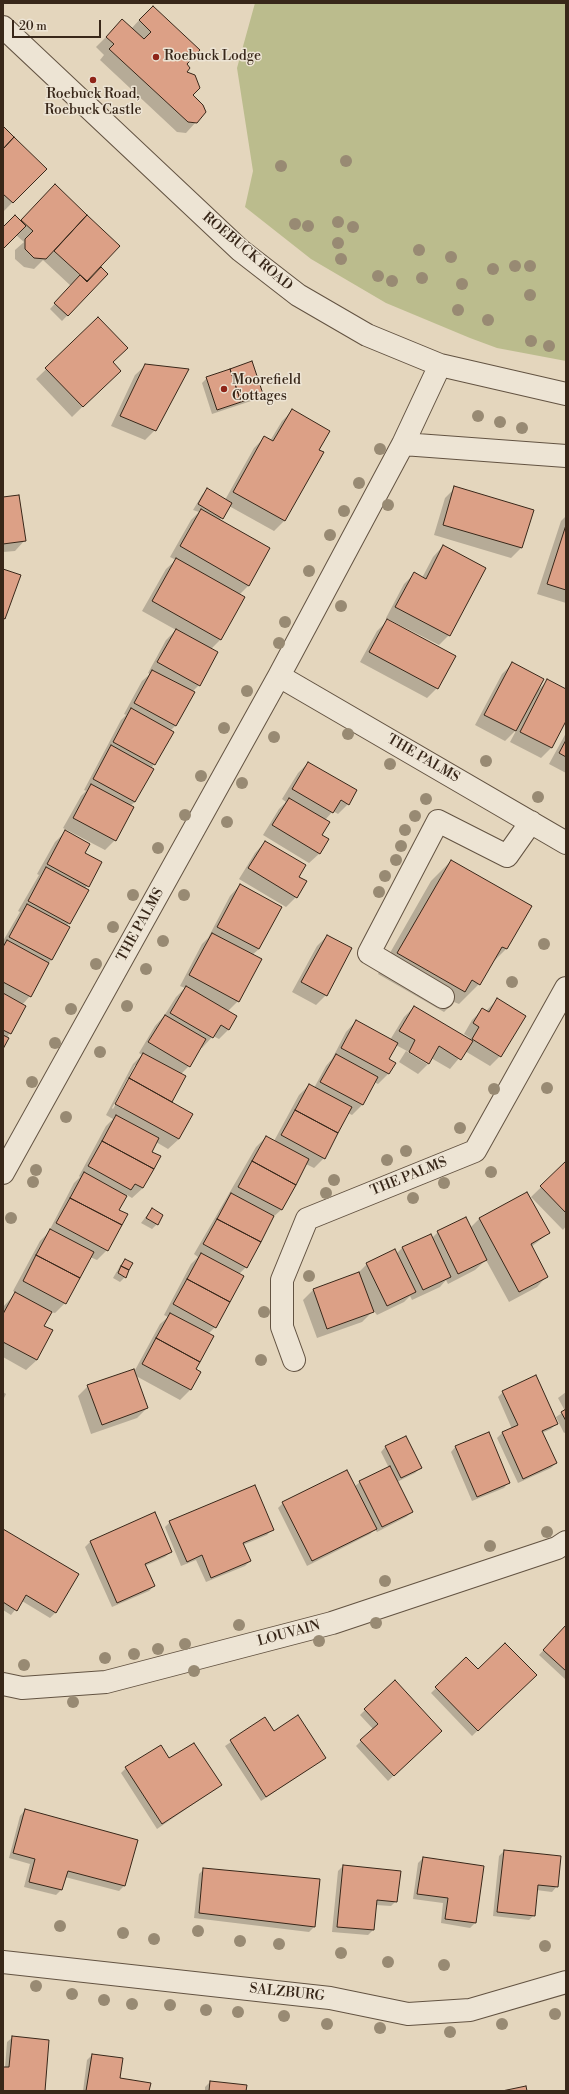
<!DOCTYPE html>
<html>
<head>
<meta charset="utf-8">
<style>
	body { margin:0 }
	#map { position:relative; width:569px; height:2094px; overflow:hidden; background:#e4d6bd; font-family:"Libre Bodoni",serif }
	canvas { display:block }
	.frame { position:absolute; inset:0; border:4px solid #382719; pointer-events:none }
	.scale { position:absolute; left:12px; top:20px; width:89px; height:18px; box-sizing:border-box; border:2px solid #382719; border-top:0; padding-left:5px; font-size:12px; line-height:14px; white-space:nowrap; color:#382719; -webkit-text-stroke:3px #ede4d4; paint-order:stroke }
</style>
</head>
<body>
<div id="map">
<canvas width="569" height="2094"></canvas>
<div class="frame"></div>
<div class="scale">20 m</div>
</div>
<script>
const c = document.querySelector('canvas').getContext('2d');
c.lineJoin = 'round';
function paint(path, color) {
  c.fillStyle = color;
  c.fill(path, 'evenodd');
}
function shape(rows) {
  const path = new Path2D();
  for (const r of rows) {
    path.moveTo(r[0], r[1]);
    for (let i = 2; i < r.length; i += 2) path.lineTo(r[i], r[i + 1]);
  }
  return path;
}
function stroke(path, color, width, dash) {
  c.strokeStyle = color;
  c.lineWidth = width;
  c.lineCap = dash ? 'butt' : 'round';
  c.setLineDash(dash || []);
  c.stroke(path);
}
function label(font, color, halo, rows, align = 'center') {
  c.font = font + ' "Libre Bodoni",serif';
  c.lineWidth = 3;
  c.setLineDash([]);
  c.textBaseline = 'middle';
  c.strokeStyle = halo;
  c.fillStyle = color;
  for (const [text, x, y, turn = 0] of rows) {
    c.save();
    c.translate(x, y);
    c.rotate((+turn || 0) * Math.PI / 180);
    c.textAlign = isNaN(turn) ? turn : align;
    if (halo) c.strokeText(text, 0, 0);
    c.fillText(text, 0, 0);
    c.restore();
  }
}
paint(shape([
	[255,3,566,3,566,361,497,348,470,338,386,303,311,259,245,207,253,171,237,68]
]), '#bbbc8d');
paint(shape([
	[142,17,185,72,196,122,186,133,177,132,100,60,104,55,96,47,112,31,131,29],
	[3,128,45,169,3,212],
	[55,186,119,246,85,282,87,283,107,274,62,321,50,309,71,286,43,260,34,269,24,267,15,259,15,250,24,242,16,235,3,247,3,229,20,221],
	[98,319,111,363,119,371,72,417,36,379],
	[146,365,155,430,145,440,111,426,135,375],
	[207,378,262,394,257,399,212,414,202,383],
	[292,411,318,450,323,453,284,521,274,531,229,506,220,520,249,585,239,595,244,597,220,640,211,649,199,685,192,692,176,725,170,731,135,802,130,806,115,840,105,850,63,828,81,796,86,791,84,790,121,720,126,715,124,714,142,681,150,674,148,673,166,640,176,630,142,611,166,569,176,560,170,557,191,520,199,512,193,510,202,495,207,490,225,500,254,448,264,438,270,441,282,421],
	[455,488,521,548,511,558,434,535,445,498],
	[3,498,25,540,15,551,3,552],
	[566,516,566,603,537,594,561,521],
	[443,546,449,635,439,645,386,618,404,584,414,574,422,578,433,557],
	[387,621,437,688,427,698,360,662,377,631],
	[512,664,536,692,548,680,566,690,566,719,551,748,541,758,510,742,517,729,505,741,475,725,502,674],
	[566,733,566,773,549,764],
	[308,763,348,804,338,814,333,811,325,820,321,835,320,853,309,863,263,835,279,809,286,802,282,799,298,773],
	[65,832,83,853,101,863,85,889,67,926,69,927,51,960,30,996,22,1005,3,1047,3,941,20,912,18,911,39,875,37,874,55,842],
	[265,842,298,877,296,897,286,907,239,879,255,853],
	[451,861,530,906,506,949,492,963,479,984,459,1004,454,1002,444,1012,378,974,431,881],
	[240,885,281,907,259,949,252,955,238,1001,228,1011,229,1029,219,1039,213,1036,202,1048,200,1047,189,1066,181,1074,185,1076,171,1102,179,1139,168,1149,156,1142,151,1152,143,1188,132,1198,127,1195,118,1210,107,1250,97,1260,90,1257,65,1303,55,1313,51,1312,43,1326,37,1360,26,1370,3,1357,3,1307,16,1293,13,1291,40,1241,48,1233,74,1183,80,1177,79,1176,106,1126,113,1119,106,1115,133,1064,142,1055,139,1053,155,1026,164,1016,176,997,185,988,180,986,202,944,208,938,230,896],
	[135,1065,137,1065,113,1109,112,1108],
	[327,936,326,995,316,1005,292,992,317,946],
	[497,1000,500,1056,490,1066,465,1051,450,1069,431,1058,428,1064,418,1074,399,1062,406,1051,427,1064,427,1062,396,1045,388,1060,394,1063,388,1074,378,1084,374,1082,362,1105,352,1115,348,1113,324,1158,314,1168,306,1164,281,1210,272,1218,246,1267,239,1274,215,1327,208,1334,194,1369,199,1372,190,1390,180,1400,136,1376,147,1408,137,1418,91,1434,78,1396,88,1386,134,1372,160,1324,168,1317,164,1315,191,1264,198,1257,194,1254,256,1147,266,1137,274,1141,299,1095,309,1085,314,1088,326,1066,332,1059,346,1032,356,1021,390,1040,404,1017,414,1007,468,1040,470,1038,464,1034,472,1020,482,1010,486,1011],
	[566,1163,566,1226,563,1230,531,1197],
	[527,1193,549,1233,531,1247,547,1276,537,1287,509,1302,486,1260,475,1270,448,1284,446,1280,440,1287,412,1300,410,1296,404,1302,377,1315,370,1306,373,1311,362,1322,317,1338,303,1300,313,1290,357,1274,367,1264,396,1254,402,1248,430,1235,432,1238,438,1232,470,1228,479,1219],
	[152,1209,157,1224,152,1229,141,1223],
	[125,1261,125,1277,120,1282,113,1278,120,1266],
	[3,1392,6,1394,3,1400],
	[503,1392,556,1424,551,1429,542,1433,556,1463,551,1468,518,1483,497,1438,502,1433,512,1429,498,1397],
	[566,1392,566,1432,564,1433,556,1417,565,1411,558,1398],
	[386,1446,420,1468,415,1473,397,1482,412,1512,406,1517,377,1532,375,1529,370,1534,307,1566,278,1508,283,1503,354,1487,360,1482,389,1468,381,1452],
	[456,1446,509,1482,504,1488,472,1501,451,1452],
	[154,1514,171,1552,165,1557,145,1566,154,1586,149,1591,112,1607,85,1547,90,1542],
	[170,1522,272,1529,267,1535,243,1545,250,1561,245,1566,206,1582,196,1560,181,1566,165,1527],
	[3,1530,78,1574,55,1613,50,1618,22,1601,11,1615,3,1610],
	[566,1626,566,1680,539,1655],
	[466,1659,478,1670,535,1675,472,1736,431,1693],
	[365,1710,436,1736,388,1781,356,1746,373,1729,360,1715],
	[265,1719,274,1733,325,1758,261,1801,225,1746],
	[169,1760,221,1785,157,1829,121,1773,126,1768],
	[25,1810,137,1840,124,1886,119,1891,65,1877,61,1890,56,1895,24,1887,30,1864,9,1858,20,1816],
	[504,1851,557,1886,552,1892,536,1890,534,1915,529,1920,493,1916,499,1856],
	[423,1858,475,1923,470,1928,441,1923,443,1903,413,1899,418,1863],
	[343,1866,396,1901,391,1906,376,1905,373,1930,368,1935,332,1932,338,1871],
	[204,1869,319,1880,314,1927,309,1932,194,1918,199,1874],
	[13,2037,44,2091,3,2091,3,2068,5,2068,7,2042],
	[92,2055,119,2079,148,2091,83,2091,87,2060],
	[210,2082,245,2091,205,2091,205,2087]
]), '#0003');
const building = shape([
	[153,6,200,50,187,64,190,68,187,72,195,75,200,88,193,95,203,105,206,112,197,123,188,122,109,49,114,44,106,37,122,19,144,39,151,32,139,20,153,6],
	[3,126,14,137,3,149,3,126],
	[14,137,47,169,13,203,3,194,3,149,14,137],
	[55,184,87,215,46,259,34,258,25,249,25,239,33,231,21,220,55,184],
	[15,215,26,226,3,249,3,227,15,215],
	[87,215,120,246,87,281,54,251,87,215],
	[101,267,108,274,68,316,54,303,80,275,87,282,101,267],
	[98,317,128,348,113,362,121,371,83,407,45,368,98,317],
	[252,361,263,394,241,402,230,369,252,361],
	[145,364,189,369,156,431,120,416,145,364],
	[230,369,241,402,217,410,206,377,230,369],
	[292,409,330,431,319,450,324,452,285,521,233,492,264,436,273,441,292,409],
	[454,486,534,510,522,548,443,525,454,486],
	[207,488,232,503,223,519,198,504,207,488],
	[19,495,26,541,3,544,3,497,19,495],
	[201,509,270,548,249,586,180,546,201,509],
	[566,525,566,590,547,584,566,525],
	[443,545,486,568,450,636,395,607,414,572,426,579,443,545],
	[176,558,245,597,221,640,152,601,176,558],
	[3,569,21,575,5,619,3,618,3,569],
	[387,619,456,656,438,689,369,652,387,619],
	[176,629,218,652,200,686,157,662,176,629],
	[512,662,544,679,516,731,484,715,512,662],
	[152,670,195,692,176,726,134,703,152,670],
	[547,679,566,689,566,721,552,748,520,732,547,679],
	[131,708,174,732,155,765,113,742,131,708],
	[566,740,566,757,559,753,566,740],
	[111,745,154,769,135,802,93,779,111,745],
	[308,762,357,790,349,805,341,800,333,813,292,789,308,762],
	[91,784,134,807,116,841,73,818,91,784],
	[289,798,330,822,322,835,329,839,320,854,272,825,289,798],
	[65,830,90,844,85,853,102,862,89,887,47,864,65,830],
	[265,841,306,865,299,877,307,881,297,898,248,868,265,841],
	[451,860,532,906,507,949,502,947,480,985,472,980,465,992,397,953,451,860],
	[46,867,89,890,70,924,28,901,46,867],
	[240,884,282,907,259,949,217,927,240,884],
	[27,904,70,927,52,960,9,937,27,904],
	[212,933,262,959,239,1002,189,975,212,933],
	[327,935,352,948,327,996,301,982,327,935],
	[7,940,49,963,31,997,3,982,3,947,7,940],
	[186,986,237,1016,229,1030,221,1025,213,1038,170,1013,186,986],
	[3,993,26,1006,11,1034,3,1030,3,993],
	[497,998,526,1016,501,1057,472,1039,479,1027,473,1023,482,1008,489,1012,497,998],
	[414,1006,473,1041,461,1060,439,1046,429,1064,409,1052,415,1040,399,1031,414,1006],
	[165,1015,206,1039,190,1067,148,1042,165,1015],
	[356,1020,398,1043,389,1059,396,1063,389,1074,341,1048,356,1020],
	[3,1035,9,1038,3,1049,3,1035],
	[143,1053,186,1076,172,1102,129,1078,143,1053],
	[336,1054,378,1077,363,1105,320,1082,336,1054],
	[129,1078,193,1114,179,1139,115,1104,129,1078],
	[309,1084,352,1107,338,1133,295,1110,309,1084],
	[295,1110,338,1133,325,1159,281,1135,295,1110],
	[116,1115,159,1138,152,1152,161,1156,154,1169,102,1141,116,1115],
	[266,1136,309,1159,296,1185,252,1161,266,1136],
	[102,1141,154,1169,143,1188,135,1184,131,1190,88,1166,102,1141],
	[252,1161,296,1185,282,1210,238,1187,252,1161],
	[566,1161,566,1213,540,1186,566,1161],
	[84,1172,127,1196,119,1210,128,1214,122,1225,70,1198,84,1172],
	[527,1192,550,1233,531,1244,548,1277,519,1292,479,1218,527,1192],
	[231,1193,274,1216,261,1242,217,1219,231,1193],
	[70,1198,122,1225,108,1251,56,1223,70,1198],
	[152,1208,163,1215,158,1225,146,1218,152,1208],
	[466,1217,487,1260,458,1274,437,1231,466,1217],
	[217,1219,261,1242,247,1268,203,1244,217,1219],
	[50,1229,94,1252,80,1278,36,1255,50,1229],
	[431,1234,451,1277,423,1290,402,1247,431,1234],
	[395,1249,416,1292,387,1306,366,1263,395,1249],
	[201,1253,244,1276,230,1302,187,1279,201,1253],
	[36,1255,80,1278,66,1304,23,1281,36,1255],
	[125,1259,133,1263,129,1270,121,1266,125,1259],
	[121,1266,129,1270,126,1278,118,1273,121,1266],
	[359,1272,374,1312,327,1329,313,1289,359,1272],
	[187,1279,230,1302,216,1328,173,1304,187,1279],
	[15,1292,52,1312,44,1326,53,1330,37,1360,3,1342,3,1314,15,1292],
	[170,1313,214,1336,200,1362,156,1338,170,1313],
	[156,1338,200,1362,196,1369,201,1372,191,1390,142,1364,156,1338],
	[134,1369,148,1408,102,1425,87,1385,134,1369],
	[536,1375,558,1424,542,1431,557,1463,523,1479,502,1432,518,1425,502,1391,536,1375],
	[566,1409,566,1421,561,1412,566,1409],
	[489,1432,510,1483,477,1497,455,1446,489,1432],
	[406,1436,422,1468,401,1478,385,1446,406,1436],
	[390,1466,413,1512,382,1527,359,1481,390,1466],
	[347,1470,377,1529,312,1561,282,1502,347,1470],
	[255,1485,274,1530,243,1543,251,1561,211,1578,202,1555,187,1562,169,1521,255,1485],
	[155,1512,172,1552,145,1564,155,1586,117,1603,90,1541,155,1512],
	[3,1529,79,1574,56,1613,26,1595,17,1611,3,1602,3,1529],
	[566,1625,566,1671,543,1650,566,1625],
	[505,1643,537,1675,478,1731,435,1687,466,1657,478,1669,505,1643],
	[395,1680,442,1731,394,1776,360,1740,378,1724,364,1709,395,1680],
	[298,1715,326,1758,266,1797,230,1740,265,1717,274,1731,298,1715],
	[194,1743,222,1785,162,1824,125,1767,161,1745,169,1758,194,1743],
	[25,1809,138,1840,125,1886,68,1871,62,1890,29,1882,35,1859,13,1853,25,1809],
	[504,1850,561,1856,558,1887,538,1885,535,1916,497,1912,504,1850],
	[423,1857,484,1866,476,1923,445,1919,448,1898,417,1894,423,1857],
	[343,1865,401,1871,397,1902,377,1900,374,1930,337,1927,343,1865],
	[203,1868,320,1879,315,1927,199,1913,203,1868],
	[12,2036,49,2040,45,2091,3,2091,3,2067,9,2067,12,2036],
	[92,2054,123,2058,120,2078,151,2083,149,2091,86,2091,92,2054],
	[210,2081,247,2085,246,2091,209,2091,210,2081],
	[526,2086,527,2091,502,2091,526,2086]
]);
paint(building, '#dca086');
stroke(building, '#382719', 1);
const minor = shape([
	[3,27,240,250,298,295,367,335,440,365,566,394],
	[403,444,566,456],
	[279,676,566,843],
	[443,997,369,953,438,821,507,856,531,822],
	[3,1173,279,676,403,444,440,365],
	[294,1360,282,1327,282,1280,307,1219,475,1151,566,988],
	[3,1684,22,1688,106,1682,332,1623,557,1548,566,1542],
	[3,1962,330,1998,408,2014,470,2010,566,1982]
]);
stroke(minor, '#635342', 24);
stroke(minor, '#ede4d4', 22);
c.fillStyle = '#988a73';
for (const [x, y] of [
	[346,161],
	[281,166],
	[338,222],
	[295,224],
	[308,226],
	[353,227],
	[338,243],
	[419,250],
	[451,257],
	[341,259],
	[515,266],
	[530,266],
	[493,269],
	[378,276],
	[422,278],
	[392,281],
	[462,284],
	[530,295],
	[458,310],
	[488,320],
	[531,341],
	[549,346],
	[478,416],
	[500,422],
	[522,428],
	[380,449],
	[359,483],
	[388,505],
	[344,511],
	[330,535],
	[309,571],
	[341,606],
	[285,622],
	[279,643],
	[247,691],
	[224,728],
	[348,734],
	[274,737],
	[486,761],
	[390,764],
	[201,776],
	[242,783],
	[538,797],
	[426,799],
	[185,815],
	[415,816],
	[227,822],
	[405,830],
	[401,846],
	[158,848],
	[396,860],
	[385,876],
	[379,892],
	[133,895],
	[184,895],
	[113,927],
	[163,941],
	[544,944],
	[96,964],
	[146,969],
	[512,982],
	[127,1006],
	[71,1009],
	[55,1043],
	[100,1052],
	[32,1082],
	[547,1088],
	[494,1089],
	[66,1117],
	[460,1128],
	[406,1151],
	[387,1160],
	[36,1170],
	[491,1172],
	[334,1180],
	[33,1182],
	[444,1183],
	[326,1193],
	[413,1198],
	[11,1218],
	[309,1276],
	[264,1312],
	[261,1360],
	[547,1532],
	[490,1546],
	[385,1581],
	[376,1623],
	[239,1625],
	[319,1641],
	[185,1644],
	[158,1649],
	[134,1654],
	[105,1658],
	[24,1665],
	[194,1671],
	[73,1702],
	[60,1926],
	[198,1931],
	[123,1933],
	[154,1939],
	[240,1941],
	[279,1944],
	[545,1946],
	[341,1953],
	[388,1962],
	[444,1965],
	[36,1986],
	[72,1994],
	[104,2000],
	[132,2004],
	[170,2005],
	[206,2010],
	[238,2012],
	[555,2014],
	[284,2016],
	[327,2024],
	[502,2024],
	[380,2028],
	[450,2032]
]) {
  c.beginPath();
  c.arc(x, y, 6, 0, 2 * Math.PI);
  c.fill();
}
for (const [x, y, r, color] of [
	[156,57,4,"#8f2418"],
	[93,80,4,"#8f2418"],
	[224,389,4,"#8f2418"]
]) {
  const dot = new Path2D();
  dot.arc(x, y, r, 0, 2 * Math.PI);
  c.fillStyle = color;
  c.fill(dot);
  stroke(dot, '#ede4d4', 1.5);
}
label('14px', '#382719', '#ede4d4', [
	["Roebuck Lodge",164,57],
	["Roebuck Road,",93,95,"center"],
	["Roebuck Castle",93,111,"center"],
	["Moorefield",232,381],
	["Cottages",232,397]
], 'left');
label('14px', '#382719', '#ede4d4', [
	["ROEBUCK ROAD",247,252,40],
	["THE PALMS",423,759,30],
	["THE PALMS",141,925,-61],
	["THE PALMS",409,1177,-22],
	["LOUVAIN",289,1634,-15],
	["SALZBURG",287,1993,6]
]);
</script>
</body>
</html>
